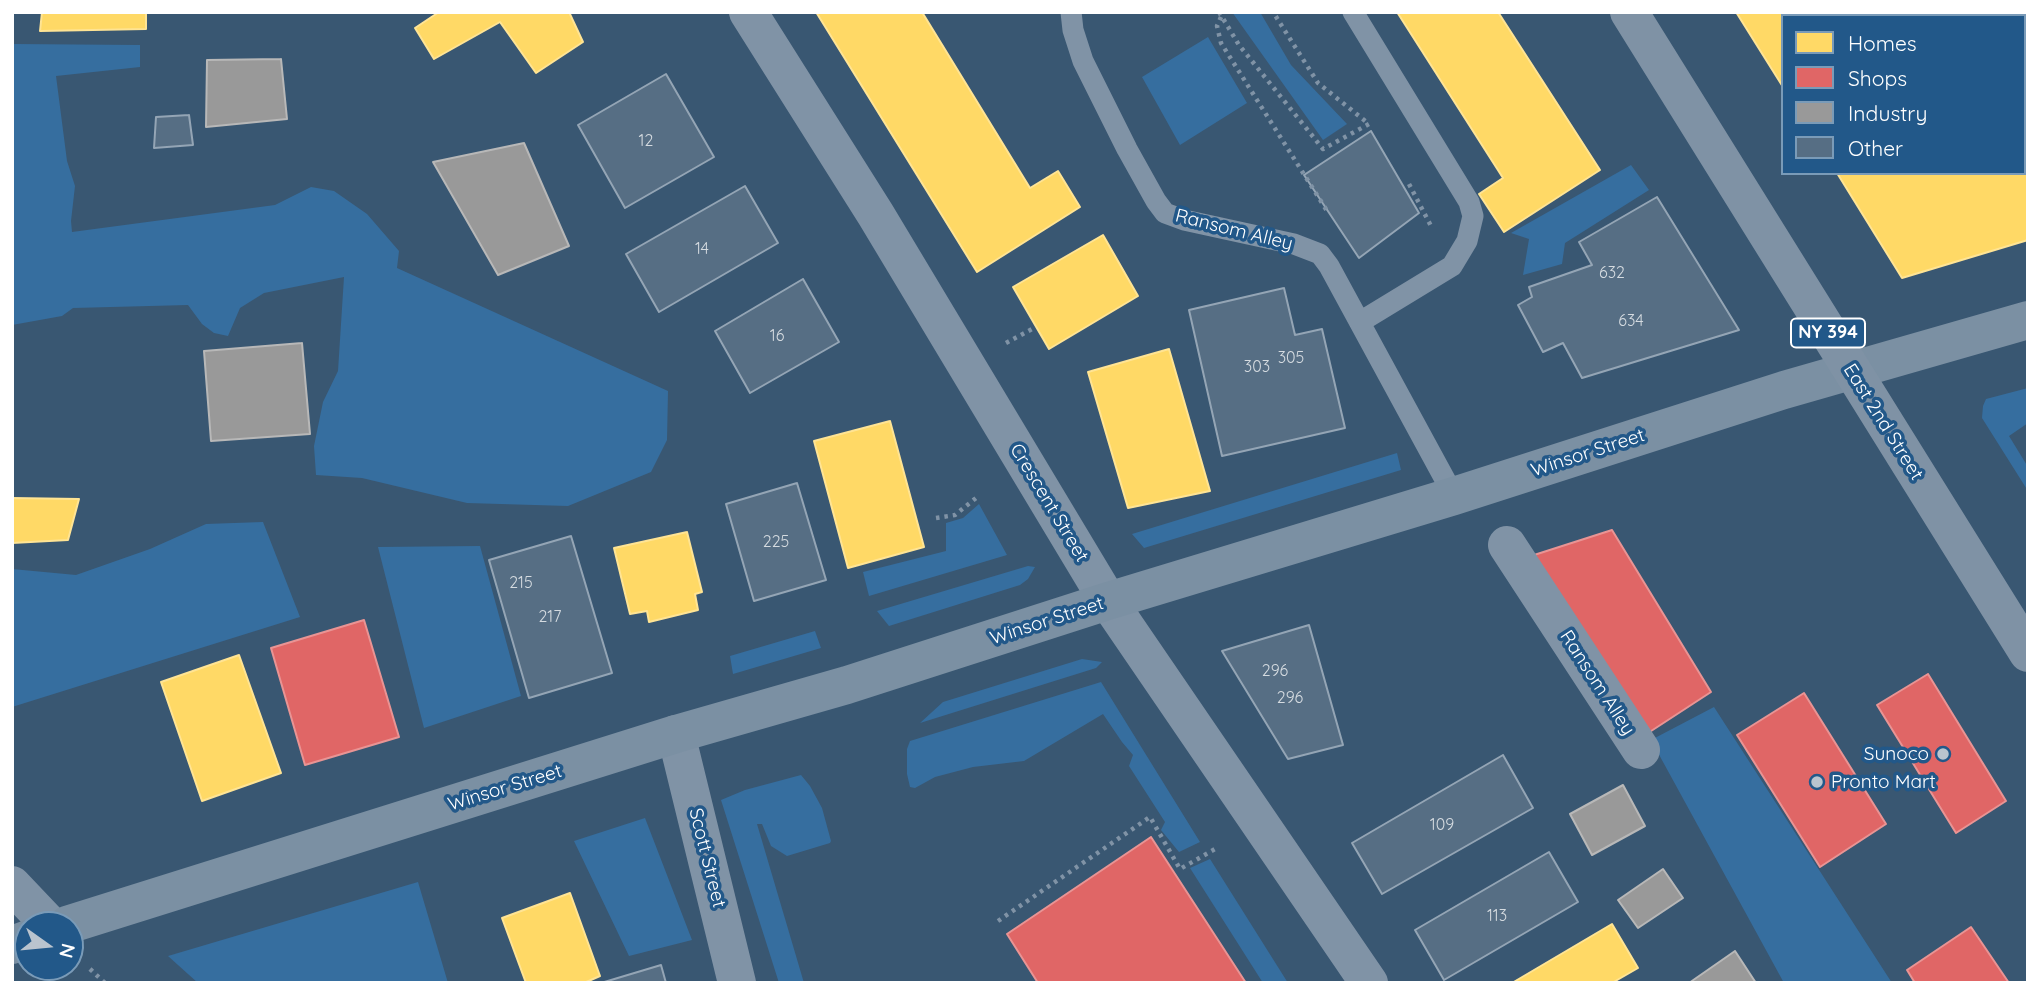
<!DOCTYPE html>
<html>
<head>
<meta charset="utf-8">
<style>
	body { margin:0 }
	#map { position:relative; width:2040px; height:995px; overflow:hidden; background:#395772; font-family:Quicksand,sans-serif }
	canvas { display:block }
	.frame { position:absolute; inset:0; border:14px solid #fff; pointer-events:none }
	.legend { position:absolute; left:1781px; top:14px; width:245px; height:161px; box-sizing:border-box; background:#225889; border:2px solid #7a9bb8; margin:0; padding:9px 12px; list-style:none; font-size:21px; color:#fff }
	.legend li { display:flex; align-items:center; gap:14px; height:35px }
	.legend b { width:35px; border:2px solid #7a9bb8 }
	.north { position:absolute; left:14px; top:911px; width:70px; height:70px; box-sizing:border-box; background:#225889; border:2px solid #7a9bb8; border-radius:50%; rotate:105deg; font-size:19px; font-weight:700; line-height:28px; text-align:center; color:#fff }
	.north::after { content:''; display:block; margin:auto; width:24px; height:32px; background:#bac4ce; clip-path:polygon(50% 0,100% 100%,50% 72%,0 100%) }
</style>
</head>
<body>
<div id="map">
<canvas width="2040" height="995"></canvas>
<div class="frame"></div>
<ul class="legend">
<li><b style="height:19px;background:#ffd966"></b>Homes</li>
<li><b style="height:19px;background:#e06666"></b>Shops</li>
<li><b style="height:19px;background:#999"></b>Industry</li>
<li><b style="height:19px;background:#566e84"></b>Other</li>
</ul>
<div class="north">N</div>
</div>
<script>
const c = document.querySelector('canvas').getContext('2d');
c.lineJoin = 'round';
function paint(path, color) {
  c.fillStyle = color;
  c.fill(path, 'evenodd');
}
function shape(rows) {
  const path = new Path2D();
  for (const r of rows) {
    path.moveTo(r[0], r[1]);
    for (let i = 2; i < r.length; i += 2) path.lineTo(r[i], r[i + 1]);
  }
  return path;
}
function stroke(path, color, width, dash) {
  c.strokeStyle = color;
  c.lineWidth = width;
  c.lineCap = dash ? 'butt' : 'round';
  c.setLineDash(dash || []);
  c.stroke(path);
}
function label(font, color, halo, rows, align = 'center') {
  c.font = font + ' Quicksand,sans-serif';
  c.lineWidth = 7;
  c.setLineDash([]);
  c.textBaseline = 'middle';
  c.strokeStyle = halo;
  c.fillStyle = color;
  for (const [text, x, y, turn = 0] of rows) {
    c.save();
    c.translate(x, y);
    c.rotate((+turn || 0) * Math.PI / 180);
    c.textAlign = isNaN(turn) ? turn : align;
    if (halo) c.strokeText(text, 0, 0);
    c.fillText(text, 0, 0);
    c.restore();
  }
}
paint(shape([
	[1232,12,1260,12,1291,65,1347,124,1323,140],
	[1208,37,1247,103,1180,145,1142,77],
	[12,44,140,45,140,67,56,76,67,161,75,186,71,221,72,232,275,205,311,187,334,191,367,214,399,251,397,268,668,391,667,440,651,472,568,506,467,503,362,478,316,475,314,446,323,402,338,371,344,277,264,293,240,308,228,336,214,333,202,324,188,305,73,308,62,316,12,325],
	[1631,165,1649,190,1565,243,1562,264,1523,275,1529,239,1511,233],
	[2028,388,2028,423,2009,436,2028,467,2028,491,1982,418,1983,406,1986,399],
	[1397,453,1401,470,1144,548,1132,534],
	[979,504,1007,555,869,596,863,572,946,551,946,523,963,518],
	[263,522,300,617,12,707,12,569,76,575,150,549,206,524],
	[480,546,521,696,424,728,378,547],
	[1028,566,1035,567,1028,579,1020,585,889,626,877,611],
	[815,631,821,648,733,674,730,656],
	[1082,659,1102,662,1096,668,920,723,943,702],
	[1101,682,1200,842,1179,852,1161,830,1165,822,1129,766,1133,755,1122,742,1103,714,1024,761,973,767,935,777,915,788,910,787,907,774,907,749,910,741],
	[1714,707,1892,983,1784,983,1651,740],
	[801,775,810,786,822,808,831,841,830,843,787,856,771,846,762,824,757,824,804,983,779,983,721,800,745,790],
	[645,818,692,940,629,956,574,841],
	[1210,859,1288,983,1263,983,1190,868],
	[418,882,448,983,198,983,168,956]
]), '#366e9f');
const homes = shape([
	[42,12,146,12,146,29,40,31,42,12],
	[439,12,569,12,583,42,536,73,500,22,434,59,415,28,439,12],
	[816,12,922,12,1030,188,1058,171,1080,207,977,272,816,12],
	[1397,12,1498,12,1600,170,1504,232,1479,194,1503,178,1397,12],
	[1736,12,1969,12,1971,16,1783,16,1783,87,1736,12],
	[2024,163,2028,169,2028,240,1902,278,1837,173,2024,173,2024,163],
	[1103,235,1138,296,1049,349,1013,287,1103,235],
	[1169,349,1210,491,1128,508,1088,372,1169,349],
	[890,421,924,547,848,568,814,441,890,421],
	[12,498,79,499,68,540,12,543,12,498],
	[687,532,702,592,695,594,698,610,649,622,647,611,630,614,614,548,687,532],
	[239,655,281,773,202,801,161,682,239,655],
	[570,893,600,976,584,983,526,983,502,918,570,893],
	[1612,924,1638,968,1612,983,1512,983,1612,924]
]);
paint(homes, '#ffd966');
stroke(homes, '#ffe494', 2);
const shops = shape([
	[1612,530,1711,692,1645,735,1531,556,1612,530],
	[364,620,399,737,305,765,271,648,364,620],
	[1928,674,2006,801,1956,833,1877,705,1928,674],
	[1804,693,1886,824,1820,867,1737,735,1804,693],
	[1151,837,1246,983,1038,983,1007,934,1151,837],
	[1971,927,2009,983,1915,983,1907,970,1971,927]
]);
paint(shops, '#e06666');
stroke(shops, '#e99494', 2);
const industry = shape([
	[281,59,287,119,206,127,207,60,281,59],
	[524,143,569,246,498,275,433,162,524,143],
	[302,343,310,434,211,441,204,351,302,343],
	[1623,785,1645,826,1592,855,1570,814,1623,785],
	[1663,869,1683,898,1638,928,1618,900,1663,869],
	[1735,951,1756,983,1689,983,1735,951]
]);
paint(industry, '#999');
stroke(industry, '#b8b8b8', 2);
const building = shape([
	[666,74,714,157,625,208,578,125,666,74],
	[189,115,193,145,154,148,156,117,189,115],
	[1371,131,1419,213,1359,258,1304,175,1371,131],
	[745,186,778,243,659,312,626,254,745,186],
	[1657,197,1739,330,1582,378,1563,343,1543,352,1518,305,1532,297,1529,287,1592,265,1579,242,1657,197],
	[803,279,839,342,750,393,715,331,803,279],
	[1284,288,1295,335,1322,329,1345,428,1222,456,1189,310,1284,288],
	[797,483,826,580,754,601,726,504,797,483],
	[571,536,612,673,529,698,489,560,571,536],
	[1309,625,1343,745,1288,759,1222,651,1309,625],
	[1503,755,1533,808,1382,894,1352,843,1503,755],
	[1549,852,1578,902,1444,980,1415,930,1549,852],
	[661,965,666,983,601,983,661,965]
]);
paint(building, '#566e84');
stroke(building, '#94a5b5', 2);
stroke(shape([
	[1219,12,1239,45,1323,149,1369,124,1318,83,1273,12],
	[1221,17,1217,26,1221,43,1329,214],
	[1409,184,1431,226],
	[1006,343,1036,327],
	[936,518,955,515,976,498],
	[998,921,1150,817,1180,869,1215,849],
	[90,969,105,983]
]), '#8093a6', 4.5, [3.5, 5]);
stroke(shape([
	[1071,12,1073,30,1083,61,1127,149,1156,201,1165,213,1184,220,1294,244,1320,254,1329,266,1454,496],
	[1353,12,1469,202,1473,216,1467,241,1452,266,1360,322]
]), '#8093a6', 21);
stroke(shape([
	[748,12,876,215,1108,601,1369,983],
	[2024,30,2028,35],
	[1507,545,1641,750],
	[676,734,737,983],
	[12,885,50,925]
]), '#8093a6', 38);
stroke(shape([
	[67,925,676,734,847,685,1108,601,1454,496,1784,390,2028,320],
	[12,945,28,939]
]), '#7b90a3', 38);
stroke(shape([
	[1629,12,2028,653]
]), '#7f92a5', 38);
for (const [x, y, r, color] of [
	[1943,754,7,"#bac4ce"],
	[1817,782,7,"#bac4ce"]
]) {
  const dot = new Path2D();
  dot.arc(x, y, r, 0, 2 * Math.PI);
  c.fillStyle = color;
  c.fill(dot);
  stroke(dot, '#225889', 2.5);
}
label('16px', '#d5dbe0', null, [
	["12",646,141],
	["14",702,249],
	["632",1612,273],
	["634",1631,321],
	["16",777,336],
	["305",1291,358],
	["303",1257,367],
	["225",776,542],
	["215",521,583],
	["217",550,617],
	["296",1275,671],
	["296",1290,698],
	["109",1442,825],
	["113",1497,916]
]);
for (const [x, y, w] of [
	[1828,333,74]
]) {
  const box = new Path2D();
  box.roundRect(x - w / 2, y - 14.5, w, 29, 5);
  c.fillStyle = '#225889';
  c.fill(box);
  stroke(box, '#fff', 2);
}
label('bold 18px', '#fff', null, [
	["NY 394",1828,333]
]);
label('19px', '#fff', '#225889', [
	["Ransom Alley",1234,230,14],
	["East 2nd Street",1883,422,58],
	["Winsor Street",1588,453,-18],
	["Crescent Street",1049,503,59],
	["Winsor Street",1047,621,-18],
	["Ransom Alley",1597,683,57],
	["Winsor Street",505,788,-17],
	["Scott Street",707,858,76]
]);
label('19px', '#fff', '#225889', [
	["Sunoco",1929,754],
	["Pronto Mart",1831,782,"left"]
], 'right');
</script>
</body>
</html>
